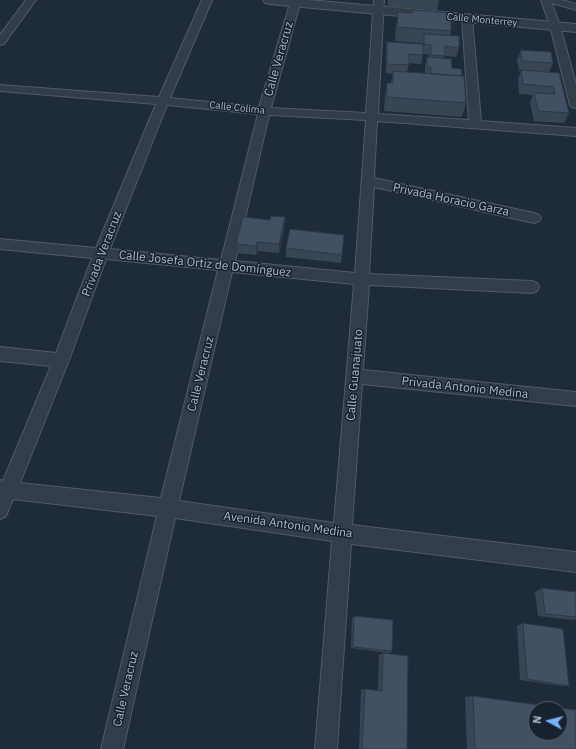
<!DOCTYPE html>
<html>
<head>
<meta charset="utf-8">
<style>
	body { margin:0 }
	#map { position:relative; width:576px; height:749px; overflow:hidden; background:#1e2b3a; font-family:"IBM Plex Sans",sans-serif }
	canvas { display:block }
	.north { position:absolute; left:528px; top:701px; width:40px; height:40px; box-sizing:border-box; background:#18222e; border:1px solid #535e6b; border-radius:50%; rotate:277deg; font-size:11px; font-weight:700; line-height:16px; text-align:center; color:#acb7c7 }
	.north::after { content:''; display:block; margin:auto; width:14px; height:18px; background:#79b1ff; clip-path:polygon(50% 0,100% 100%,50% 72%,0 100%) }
</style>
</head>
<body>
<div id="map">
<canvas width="576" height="749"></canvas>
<div class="north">N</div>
</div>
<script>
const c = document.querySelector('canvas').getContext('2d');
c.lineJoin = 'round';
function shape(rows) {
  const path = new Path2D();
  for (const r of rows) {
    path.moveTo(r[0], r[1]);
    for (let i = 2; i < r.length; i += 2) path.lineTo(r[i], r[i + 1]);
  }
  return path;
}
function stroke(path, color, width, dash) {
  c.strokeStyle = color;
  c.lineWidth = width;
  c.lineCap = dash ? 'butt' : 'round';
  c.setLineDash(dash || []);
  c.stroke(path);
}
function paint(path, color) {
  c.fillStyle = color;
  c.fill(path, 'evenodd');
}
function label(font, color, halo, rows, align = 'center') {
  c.font = font + ' "IBM Plex Sans",sans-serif';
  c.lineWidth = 3;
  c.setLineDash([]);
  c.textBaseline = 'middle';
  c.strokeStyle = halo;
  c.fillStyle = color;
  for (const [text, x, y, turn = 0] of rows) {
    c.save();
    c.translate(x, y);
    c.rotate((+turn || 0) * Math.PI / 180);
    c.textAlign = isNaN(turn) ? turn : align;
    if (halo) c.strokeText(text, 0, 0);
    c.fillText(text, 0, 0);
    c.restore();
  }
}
const minor = shape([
	[26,0,36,0,4,44,0,45,0,35,26,0],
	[202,0,212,0,170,98,259,107,291,0,301,0,271,108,366,113,374,0,384,0,378,114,469,120,462,18,467,15,472,18,481,121,576,128,576,136,377,121,374,178,534,213,539,215,541,218,539,221,534,223,374,187,369,274,532,281,537,283,539,287,537,291,532,293,369,285,363,370,576,392,576,406,362,384,352,525,576,552,576,572,351,544,337,749,315,749,332,541,175,518,123,749,101,749,157,516,13,499,6,516,0,519,0,480,3,481,51,366,0,361,0,347,56,353,92,258,0,249,0,239,96,248,156,104,0,91,0,85,159,97,202,0],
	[167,105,258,114,221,260,110,249,167,105],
	[269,115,366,120,355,273,235,261,269,115],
	[106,259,218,270,161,498,20,483,69,360,106,259],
	[232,272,354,284,334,523,179,501,232,272],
	[541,0,562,0,576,4,576,10,552,3,560,26,576,84,576,108,572,107,570,105,550,26,541,0]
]);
const tertiary = shape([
	[263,0,309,0,576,24,576,32,269,4,265,3,263,0]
]);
stroke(minor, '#505a68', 2);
stroke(tertiary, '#505a68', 2);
paint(minor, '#323d4a');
paint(tertiary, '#323d4a');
paint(shape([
	[388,0,439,0,437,10,387,7],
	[412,10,451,31,450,35,459,48,456,57,445,56,444,58,452,68,462,76,466,103,462,117,384,111,385,97,387,83,391,83,393,74,386,73,386,51,387,42,422,44,422,43,395,41,396,26,398,12,412,13],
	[423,54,429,55,429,57,427,57,425,67,425,74,407,72,409,63,421,64],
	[521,50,553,63,549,72,569,113,564,123,534,121,530,103,533,95,519,94,518,79,521,71,519,71,517,60],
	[285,217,285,226,279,253,258,251,256,255,237,253,236,244,270,220],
	[344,235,341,263,286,257,286,248],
	[542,588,576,592,576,619,572,620,538,616,535,592],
	[354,616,392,651,389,653,351,648,352,619],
	[523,623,569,686,561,686,520,680,517,626],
	[383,653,407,749,359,749,361,690,365,689,378,691,379,655],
	[473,696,576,749,467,749,465,697]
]), '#384554');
paint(shape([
	[285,217,285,226,279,253,279,244],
	[257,242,258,251,256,255,256,246]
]), '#2e3845');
const building = shape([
	[412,10,451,13,451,31,397,27,398,12,412,13,412,10],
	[424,34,459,36,459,48,445,46,445,56,431,55,431,45,424,44,424,34],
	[387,42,423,44,423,55,409,54,409,65,387,64,387,42],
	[521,50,551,52,553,63,522,61,521,50],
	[427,57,451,59,452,68,461,69,462,76,431,74,431,67,427,66,427,57],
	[521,70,559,73,569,113,538,111,534,93,555,94,553,87,523,84,521,70],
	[393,71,464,76,466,103,387,97,387,83,393,83,393,71],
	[271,216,285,217,279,244,257,242,256,246,236,244,243,217,270,220,271,216],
	[290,229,344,235,342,255,286,248,290,229],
	[542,588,576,592,576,617,545,614,542,588],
	[354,616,393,620,392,651,353,647,354,616],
	[523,623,563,629,569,686,527,679,523,623],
	[383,653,408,656,407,749,362,749,365,689,382,691,383,653],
	[473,696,576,710,576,749,475,749,473,696],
	[536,709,560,709,560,733,536,733,536,709]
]);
paint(building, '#415062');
stroke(building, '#2e3845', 1);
label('10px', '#acb7c7', '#18222e', [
	["Calle Monterrey",482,20,5],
	["Calle Colima",237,108,6]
]);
label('12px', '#acb7c7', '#18222e', [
	["Calle Veracruz",279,59,-74],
	["Privada Horacio Garza",451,200,12],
	["Privada Veracruz",102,254,-69],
	["Calle Josefa Ortiz de Domínguez",205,264,6],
	["Calle Veracruz",201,374,-76],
	["Calle Guanajuato",355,375,-85],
	["Privada Antonio Medina",465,388,6],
	["Avenida Antonio Medina",288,525,8],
	["Calle Veracruz",126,689,-77]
]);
</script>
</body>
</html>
